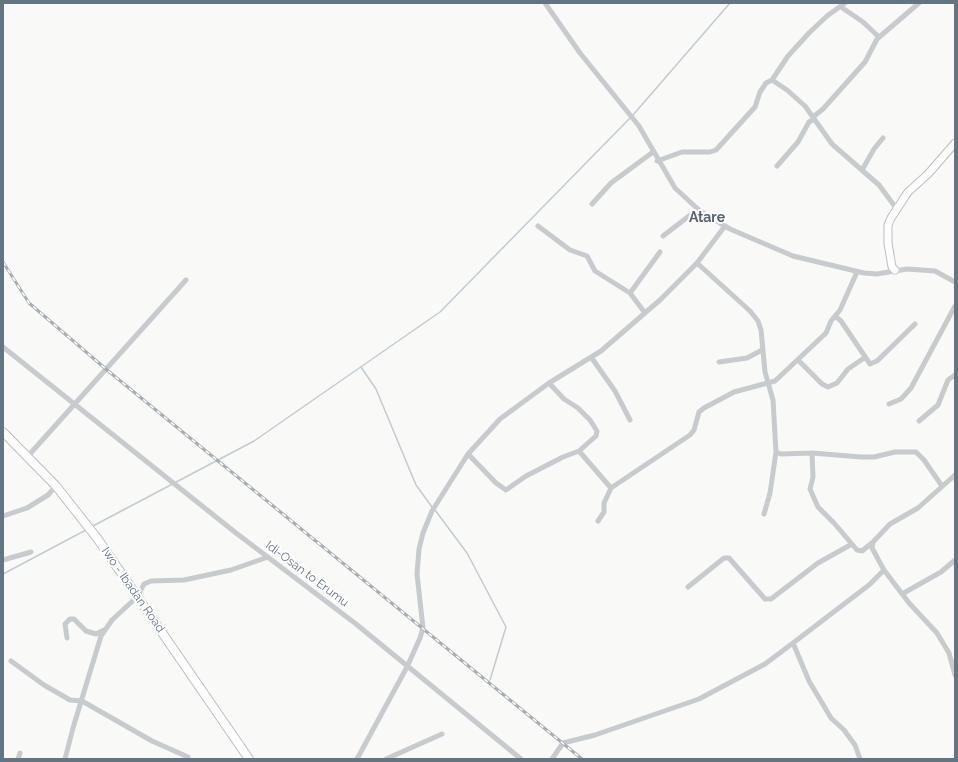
<!DOCTYPE html>
<html>
<head>
<meta charset="utf-8">
<style>
	body { margin:0 }
	#map { position:relative; width:958px; height:762px; overflow:hidden; background:#f9f9f7; font-family:Raleway,sans-serif }
	canvas { display:block }
	.frame { position:absolute; inset:0; border:4px solid #637483; pointer-events:none }
</style>
</head>
<body>
<div id="map">
<canvas width="958" height="762"></canvas>
<div class="frame"></div>
</div>
<script>
const c = document.querySelector('canvas').getContext('2d');
c.lineJoin = 'round';
function shape(rows) {
  const path = new Path2D();
  for (const r of rows) {
    path.moveTo(r[0], r[1]);
    for (let i = 2; i < r.length; i += 2) path.lineTo(r[i], r[i + 1]);
  }
  return path;
}
function stroke(path, color, width, dash) {
  c.strokeStyle = color;
  c.lineWidth = width;
  c.lineCap = dash ? 'butt' : 'round';
  c.setLineDash(dash || []);
  c.stroke(path);
}
function label(font, color, halo, rows, align = 'center') {
  c.font = font + ' Raleway,sans-serif';
  c.lineWidth = 4;
  c.setLineDash([]);
  c.textBaseline = 'middle';
  c.strokeStyle = halo;
  c.fillStyle = color;
  for (const [text, x, y, turn = 0] of rows) {
    c.save();
    c.translate(x, y);
    c.rotate((+turn || 0) * Math.PI / 180);
    c.textAlign = isNaN(turn) ? turn : align;
    if (halo) c.strokeText(text, 0, 0);
    c.fillText(text, 0, 0);
    c.restore();
  }
}
stroke(shape([
	[633,115,730,3],
	[361,367,376,389,416,485,432,507],
	[435,510,467,553,506,627,490,680],
	[91,527,254,441,440,312,630,118],
	[3,574,86,530]
]), '#c1cbd0', 1.5);
const secondary = shape([
	[895,270,892,267,888,243,888,225,891,218,908,192,928,174,955,143]
]);
const primary = shape([
	[3,432,56,486,97,538,249,759]
]);
stroke(secondary, '#b9bec3', 9);
stroke(primary, '#babec2', 10);
stroke(shape([
	[545,3,580,53,639,126,675,188,700,211,730,229,793,256,864,273,877,274,907,269,935,271,955,282],
	[841,7,863,22,879,37],
	[772,80,788,56,809,33,827,16,845,3],
	[813,117,823,109,865,62,877,39,919,3],
	[657,161,682,152,710,152,716,150,755,107,760,92,766,83,772,80,787,90,805,106,832,144,879,185,896,208],
	[777,166,798,142,809,122,814,119],
	[862,170,874,149,883,138],
	[592,204,611,183,653,152],
	[538,226,570,250,587,256,595,271,630,293,645,313],
	[663,236,698,209],
	[697,263,750,311,758,321,761,330,765,372,773,400,776,452,770,493,764,514],
	[630,293,660,252],
	[835,316,841,321,870,364,877,361,915,324],
	[3,347,236,533,356,624,521,759],
	[591,357,615,391,630,420],
	[798,360,822,384,828,387,837,383,848,369,864,358],
	[719,362,747,358,762,350],
	[549,383,564,399,578,408,590,420,597,431,596,436,579,451],
	[889,404,901,399,911,388,955,306],
	[919,421,938,405,948,380,955,375],
	[776,452,781,454,812,453,861,457,874,457,895,452,916,452,924,460,942,486],
	[812,453,813,477,810,489,818,507,834,523,857,550,862,551,873,542],
	[468,454,496,483,506,490,526,476,563,457,579,451,611,488,604,503,604,512,598,521],
	[28,456,186,280],
	[611,488,690,435,694,430,699,412,704,408,734,392,775,381,826,333,831,321,840,310,857,272],
	[3,516,27,508,48,495,56,486],
	[3,560,31,552],
	[884,570,909,603,937,633,949,653,955,675],
	[688,587,724,558,729,558,765,599,771,599,818,563,852,544],
	[902,594,941,572,955,560],
	[67,638,65,624,70,619,74,619,86,631,96,634,104,630],
	[793,643,869,585,884,570,872,548,873,542,890,524,918,508,955,475],
	[11,661,44,685,70,700,82,701,152,741,188,757],
	[18,759,20,753],
	[65,759,73,728,101,636,112,620,137,597,144,584,151,581,184,580,231,570,268,557],
	[357,759,407,667,420,638,423,628,417,574,419,549,423,533,432,511,468,454,500,419,549,383,601,351,660,300,697,263,725,226],
	[386,759,442,734],
	[552,759,563,743,595,735,699,699,765,664,793,643,809,681,831,718,844,730,855,745,860,759]
]), '#c7cbce', 5);
stroke(secondary, '#fff', 7);
stroke(primary, '#fff', 8);
const rail = shape([
	[3,262,29,303,107,370,582,759]
]);
stroke(rail, '#a7adb3', 3);
stroke(rail, '#fff', 1.5, [4.5]);
label('12px', '#637483', '#fff', [
	["Idi-Osan to Erumu",307,574,37],
	["Iwo - Ibadan Road",133,590,55]
]);
label('bold 14px', '#55626e', '#fff', [
	["Atare",707,218]
]);
</script>
</body>
</html>
